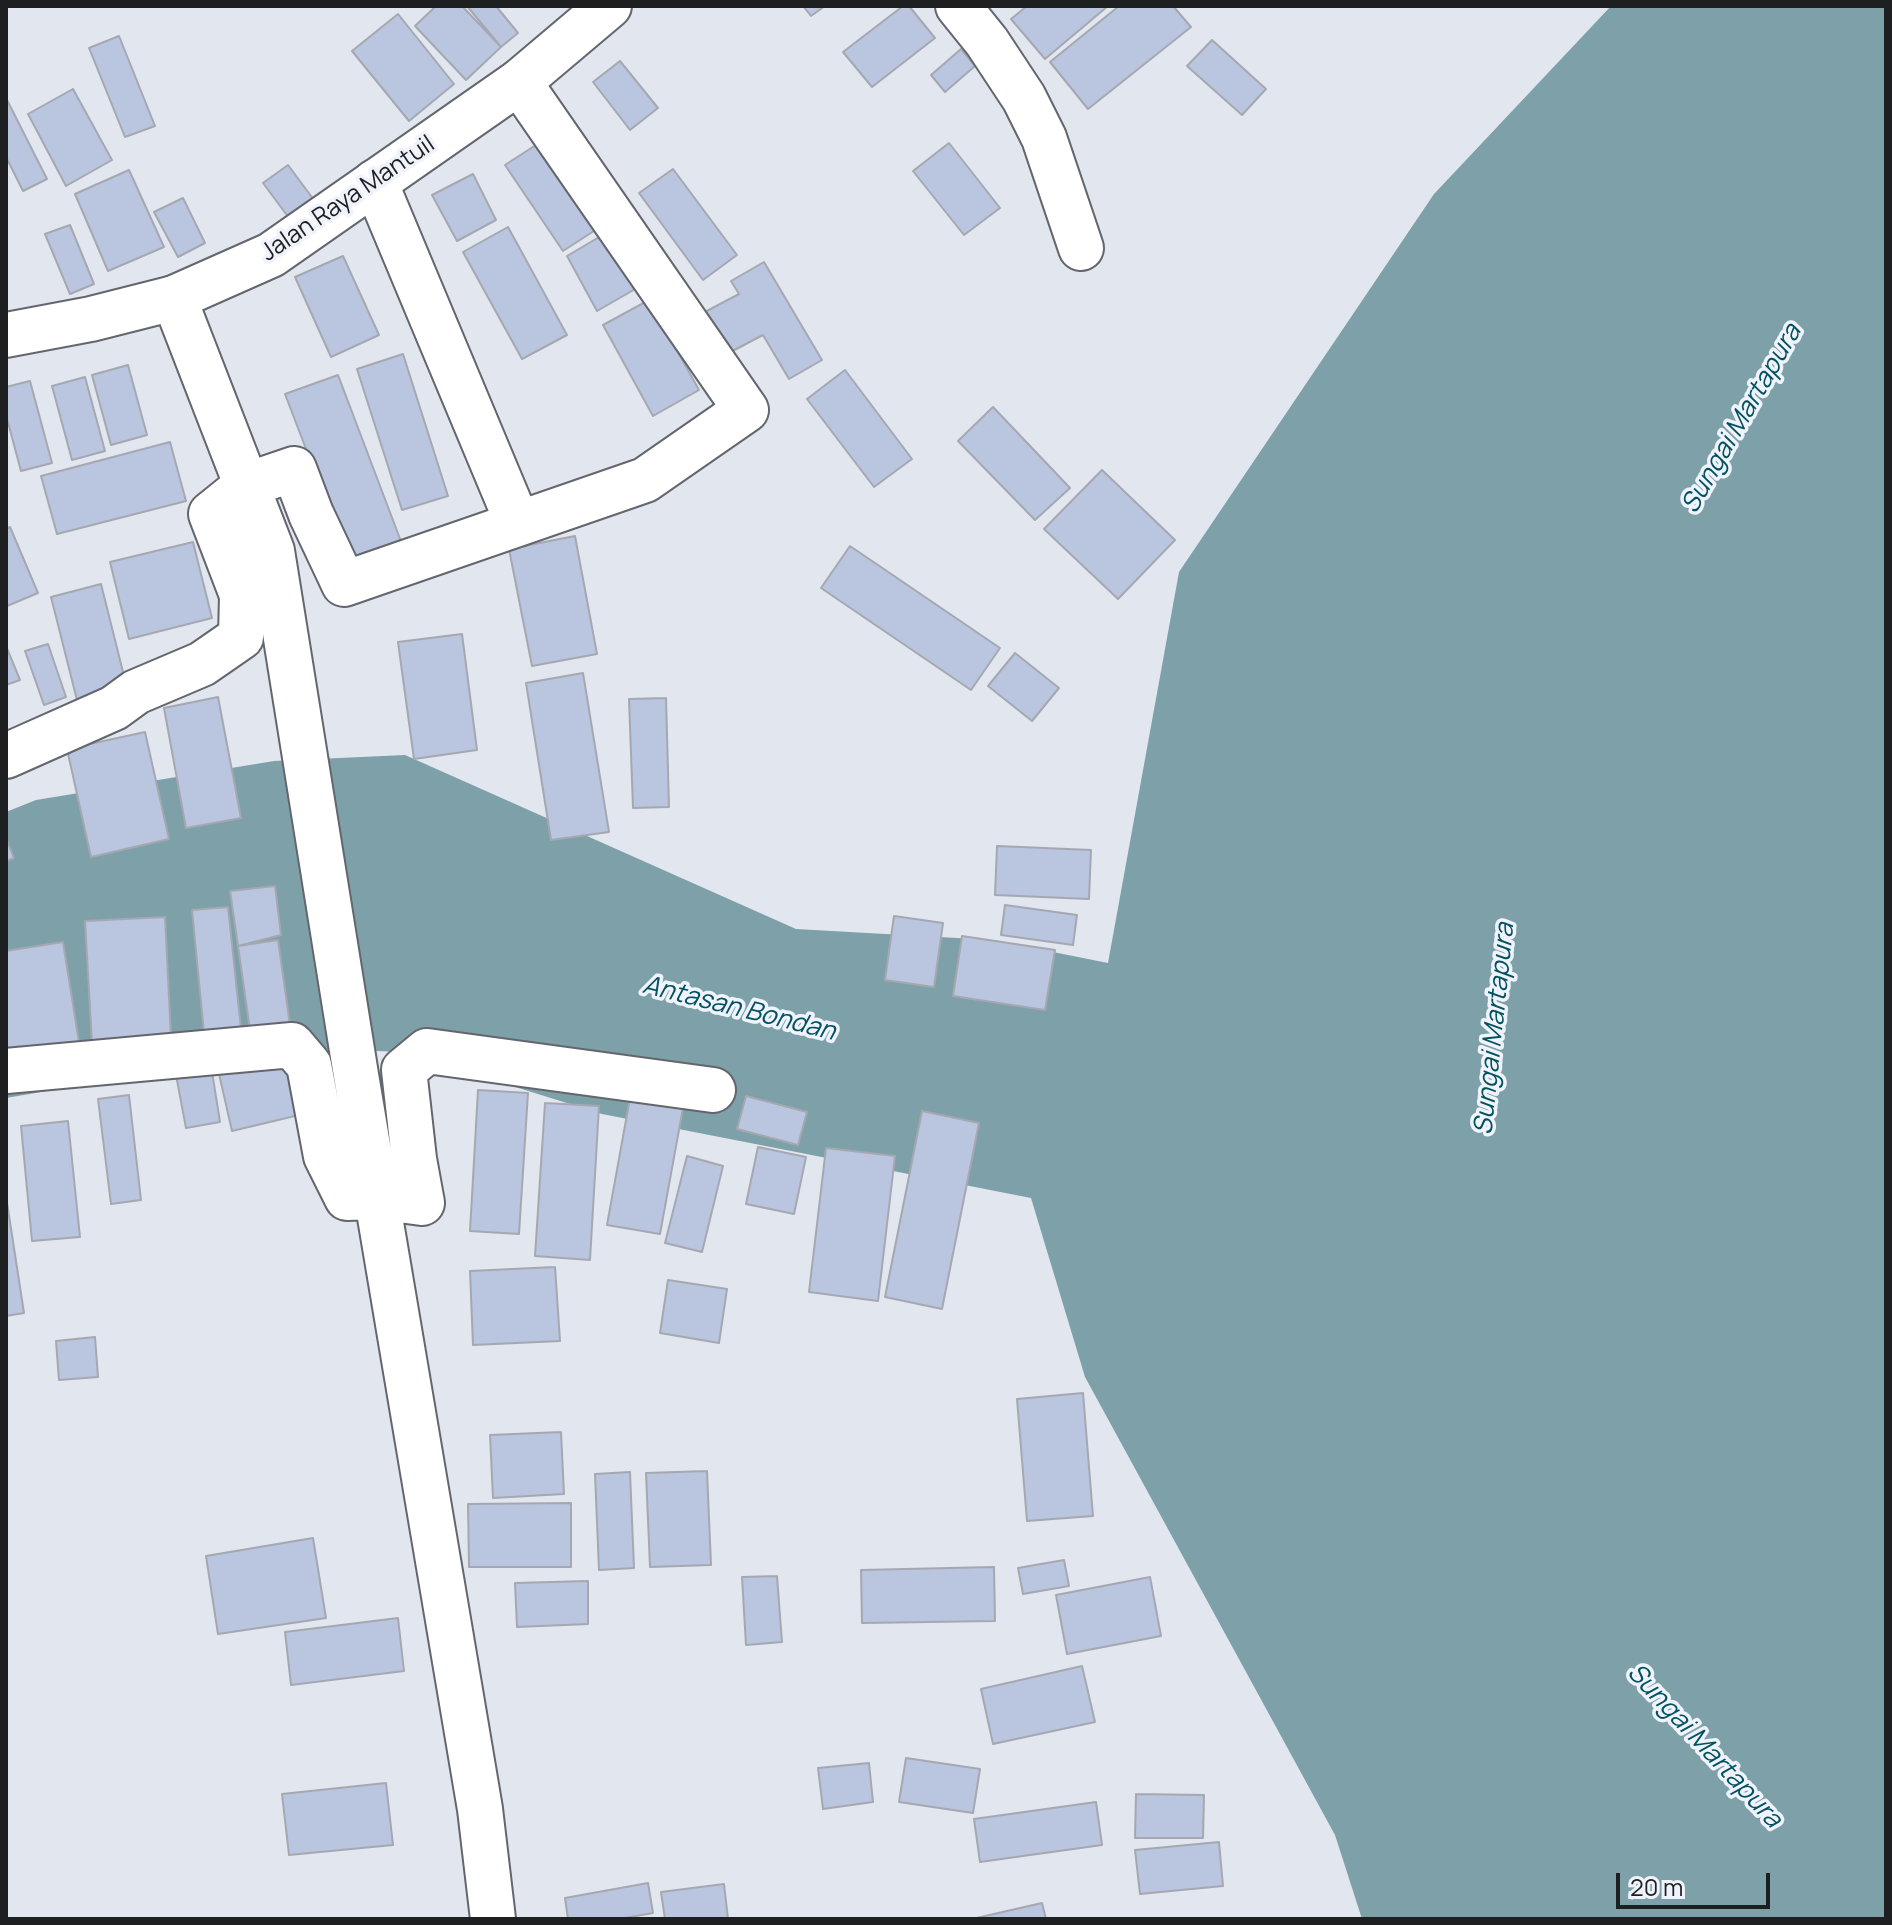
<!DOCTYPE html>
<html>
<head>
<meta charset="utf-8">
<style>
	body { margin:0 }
	#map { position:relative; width:1892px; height:1925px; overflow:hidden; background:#e2e6ee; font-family:Manrope,sans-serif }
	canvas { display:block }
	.frame { position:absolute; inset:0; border:8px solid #1d1f21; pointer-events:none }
	.scale { position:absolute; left:1616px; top:1873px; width:154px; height:36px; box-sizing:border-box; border:4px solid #1d1f21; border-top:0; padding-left:10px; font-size:24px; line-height:28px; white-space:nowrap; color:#1d1f21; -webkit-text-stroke:6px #f0f3fb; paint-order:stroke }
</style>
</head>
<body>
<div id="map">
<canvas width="1892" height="1925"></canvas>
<div class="frame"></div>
<div class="scale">20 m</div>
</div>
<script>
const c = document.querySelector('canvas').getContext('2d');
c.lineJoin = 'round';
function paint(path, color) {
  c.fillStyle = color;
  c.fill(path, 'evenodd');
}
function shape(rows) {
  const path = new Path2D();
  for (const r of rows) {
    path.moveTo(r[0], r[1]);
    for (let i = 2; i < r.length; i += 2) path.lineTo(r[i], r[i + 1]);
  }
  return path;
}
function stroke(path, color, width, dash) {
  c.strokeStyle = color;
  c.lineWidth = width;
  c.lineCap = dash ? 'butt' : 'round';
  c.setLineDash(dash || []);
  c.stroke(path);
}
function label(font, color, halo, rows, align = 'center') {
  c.font = font + ' Manrope,sans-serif';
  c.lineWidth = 7;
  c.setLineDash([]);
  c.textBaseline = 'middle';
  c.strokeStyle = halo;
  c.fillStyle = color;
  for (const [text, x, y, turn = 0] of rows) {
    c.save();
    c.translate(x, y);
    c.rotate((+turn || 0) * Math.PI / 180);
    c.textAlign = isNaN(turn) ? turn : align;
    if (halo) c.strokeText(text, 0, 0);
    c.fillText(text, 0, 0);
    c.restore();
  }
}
paint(shape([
	[1611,6,1886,6,1886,1919,1362,1919,1335,1835,1085,1377,1031,1198,602,1114,403,1052,300,1048,6,1098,6,812,36,800,274,761,405,755,796,929,993,940,1108,963,1179,572,1434,194]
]), '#7ea1a9');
const building = shape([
	[436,6,462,6,501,47,466,80,415,26,436,6],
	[467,6,496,6,518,33,501,47,467,6],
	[803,6,825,6,811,16,803,6],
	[903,6,909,6,935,38,872,87,843,52,903,6],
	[1027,6,1108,6,1045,59,1011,19,1027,6],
	[1119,6,1173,6,1191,27,1088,109,1050,62,1119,6],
	[398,14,454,84,409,121,352,51,398,14],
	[119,36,155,126,125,137,89,48,119,36],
	[1212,40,1266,89,1242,115,1187,66,1212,40],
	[961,49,975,66,945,92,931,75,961,49],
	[620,61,658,108,630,130,593,82,620,61],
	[73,89,112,160,66,186,28,114,73,89],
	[7,100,47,179,23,191,6,157,7,100],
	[539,143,597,229,563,251,505,165,539,143],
	[949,143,1000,208,964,235,913,171,949,143],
	[288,165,314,200,289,218,263,183,288,165],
	[673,169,737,255,703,280,639,193,673,169],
	[129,170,164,247,108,271,75,194,129,170],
	[473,174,496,220,457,241,432,195,473,174],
	[183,198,205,243,178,257,154,212,183,198],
	[70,225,94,284,70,294,45,234,70,225],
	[508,227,567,335,522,359,463,252,508,227],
	[606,233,637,288,597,311,567,256,606,233],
	[343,256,379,335,331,357,295,277,343,256],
	[764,262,822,360,789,379,763,335,725,355,703,313,739,294,731,281,764,262],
	[649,300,699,390,653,416,603,325,649,300],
	[403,354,448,496,402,510,357,369,403,354],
	[128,365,147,435,111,445,92,375,128,365],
	[845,370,912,459,874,487,807,399,845,370],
	[338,375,402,544,350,564,285,394,338,375],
	[85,377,105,451,72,460,52,386,85,377],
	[30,381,52,463,21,471,6,415,6,387,30,381],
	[993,407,1070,488,1035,520,958,441,993,407],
	[170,442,186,501,57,534,41,476,170,442],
	[1102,470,1175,540,1118,599,1044,529,1102,470],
	[10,527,38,593,7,606,6,529,10,527],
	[575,536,597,654,532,666,509,549,575,536],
	[193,542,212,618,129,639,110,562,193,542],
	[850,546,1000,648,971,690,821,588,850,546],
	[101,584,128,692,78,704,51,597,101,584],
	[462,634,477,750,414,759,398,642,462,634],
	[48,644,66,697,44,705,25,651,48,644],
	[6,646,20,680,6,685,6,646],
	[1015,653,1059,688,1032,721,988,686,1015,653],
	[583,673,609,832,551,840,526,683,583,673],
	[218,697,241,818,186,828,164,708,218,697],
	[666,698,669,807,633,808,629,699,666,698],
	[145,732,169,839,91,857,67,749,145,732],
	[6,838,14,858,6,861,6,838],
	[997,846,1091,850,1089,899,995,895,997,846],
	[275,886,281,935,238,946,230,891,275,886],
	[1005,905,1077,915,1073,945,1001,935,1005,905],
	[228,907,241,1029,204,1033,192,910,228,907],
	[894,916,943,923,934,987,885,980,894,916],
	[165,917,171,1038,92,1043,85,921,165,917],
	[962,936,1055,950,1045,1010,953,996,962,936],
	[278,940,290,1025,250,1030,238,946,278,940],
	[63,942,81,1055,6,1061,6,951,63,942],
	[284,1050,299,1115,232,1131,217,1065,284,1050],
	[209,1053,220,1122,186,1128,173,1059,209,1053],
	[478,1090,528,1093,519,1234,470,1231,478,1090],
	[129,1095,141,1200,111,1204,98,1099,129,1095],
	[746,1096,807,1112,798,1145,737,1129,746,1096],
	[630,1098,683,1108,660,1234,607,1225,630,1098],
	[545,1103,599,1106,590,1260,535,1256,545,1103],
	[922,1111,979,1123,942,1309,885,1297,922,1111],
	[68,1121,80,1237,32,1241,21,1126,68,1121],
	[758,1147,806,1157,794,1214,746,1204,758,1147],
	[826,1148,895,1156,878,1301,809,1292,826,1148],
	[687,1156,723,1166,702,1252,665,1243,687,1156],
	[6,1196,24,1313,6,1316,6,1196],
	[555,1267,560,1341,473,1345,470,1271,555,1267],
	[668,1280,727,1289,719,1343,660,1333,668,1280],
	[95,1337,98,1377,59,1380,56,1341,95,1337],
	[1083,1393,1093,1516,1027,1521,1017,1399,1083,1393],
	[561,1432,564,1494,493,1498,490,1435,561,1432],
	[707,1471,711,1565,650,1567,646,1473,707,1471],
	[630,1472,634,1568,599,1570,595,1474,630,1472],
	[571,1503,571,1567,469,1567,468,1504,571,1503],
	[313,1538,326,1618,218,1634,206,1556,313,1538],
	[1064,1560,1069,1586,1023,1594,1018,1568,1064,1560],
	[994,1567,995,1621,862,1623,861,1570,994,1567],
	[777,1576,782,1642,746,1645,742,1577,777,1576],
	[1150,1577,1161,1636,1067,1654,1056,1595,1150,1577],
	[588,1581,588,1624,517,1627,515,1583,588,1581],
	[398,1618,404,1671,291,1685,285,1632,398,1618],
	[1082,1666,1095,1722,993,1744,981,1689,1082,1666],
	[906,1758,980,1769,973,1813,899,1802,906,1758],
	[869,1763,873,1802,823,1809,818,1768,869,1763],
	[386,1783,393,1845,289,1855,282,1794,386,1783],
	[1136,1794,1204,1795,1203,1838,1135,1838,1136,1794],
	[1096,1802,1102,1845,980,1862,974,1819,1096,1802],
	[1219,1842,1223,1886,1140,1894,1135,1850,1219,1842],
	[648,1883,653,1913,619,1919,568,1919,565,1898,648,1883],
	[724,1884,728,1919,665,1919,661,1892,724,1884],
	[1042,1903,1046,1919,972,1919,1042,1903]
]);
paint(building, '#bac5e0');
stroke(building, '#a5a8b0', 2);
const street = shape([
	[958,6,987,42,1024,98,1044,138,1081,248],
	[375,182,518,524],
	[174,298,272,551,356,1075,480,1809,493,1919],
	[6,756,114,708,136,692,202,664,241,637,242,595,211,514,247,485,294,469,311,514,344,584,645,480,746,410,519,82],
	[6,1071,292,1045,309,1065,326,1156,347,1198,377,1197,422,1203,414,1159,404,1070,427,1051,713,1090]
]);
const secondary = shape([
	[6,335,91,319,174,298,271,255,519,82,609,6]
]);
stroke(street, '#63666d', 48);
stroke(secondary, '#63666d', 48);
stroke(street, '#fff', 44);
stroke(secondary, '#fff', 44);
label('24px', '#1d1f21', '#f0f3fb', [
	["Jalan Raya Mantuil",348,199,-34]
]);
label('italic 26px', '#015260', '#f0f3fb', [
	["Sungai Martapura",1742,419,-60],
	["Antasan Bondan",739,1009,14],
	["Sungai Martapura",1495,1029,-84],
	["Sungai Martapura",1704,1746,47]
]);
</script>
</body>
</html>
